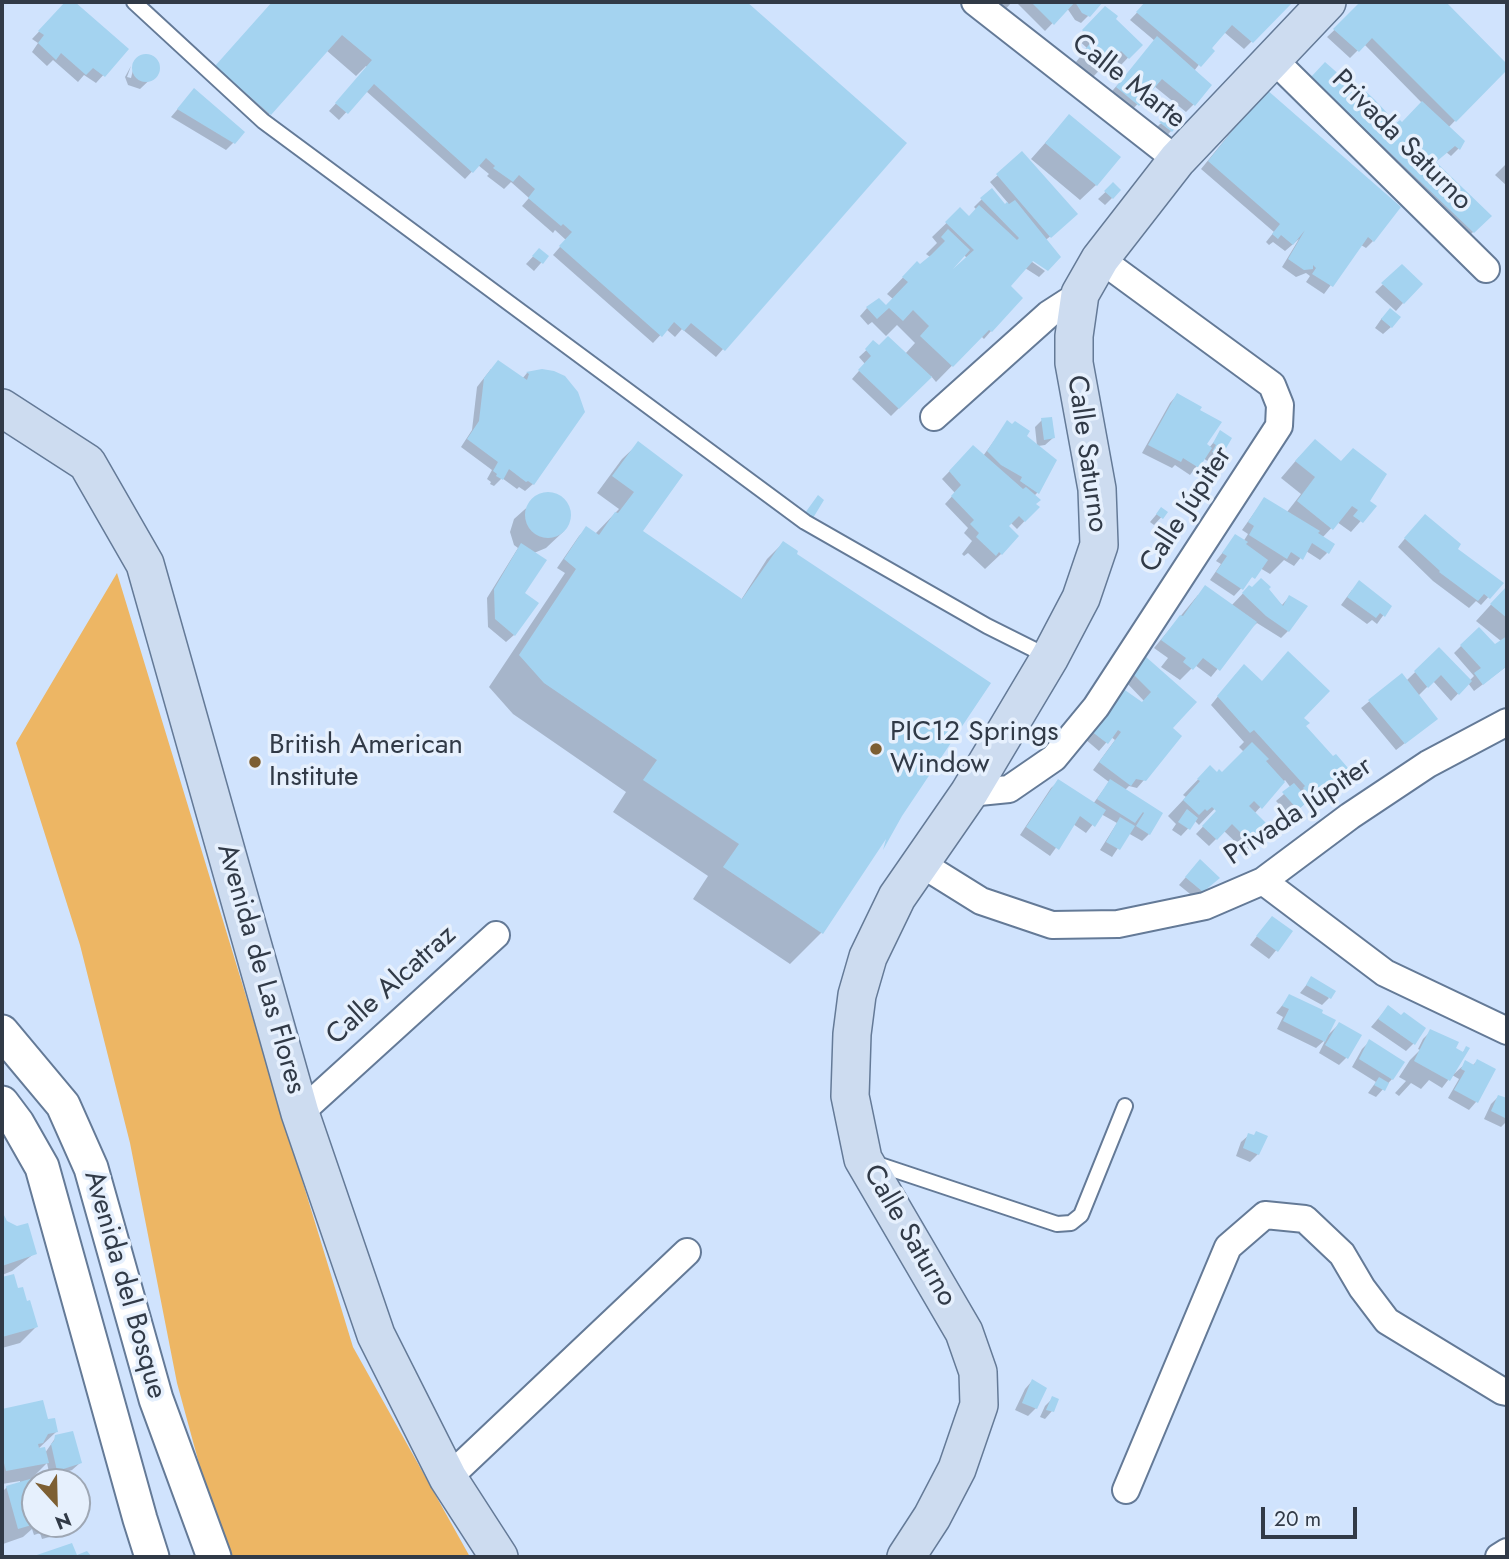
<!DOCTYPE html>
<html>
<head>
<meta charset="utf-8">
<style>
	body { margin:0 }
	#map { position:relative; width:1509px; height:1559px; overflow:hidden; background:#d0e3fd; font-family:Jost,sans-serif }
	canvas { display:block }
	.frame { position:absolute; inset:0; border:4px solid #313a47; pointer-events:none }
	.north { position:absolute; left:21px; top:1468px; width:70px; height:70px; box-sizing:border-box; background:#e6f0fd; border:2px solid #9ea7b4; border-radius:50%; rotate:158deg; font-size:19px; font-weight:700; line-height:28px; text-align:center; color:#313a47 }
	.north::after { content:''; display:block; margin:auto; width:24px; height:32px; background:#7d5f33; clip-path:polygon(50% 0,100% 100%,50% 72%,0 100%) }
	.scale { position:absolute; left:1261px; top:1507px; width:96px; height:32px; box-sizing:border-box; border:4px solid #313a47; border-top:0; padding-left:9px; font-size:21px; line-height:24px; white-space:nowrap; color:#313a47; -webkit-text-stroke:5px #e6f0fd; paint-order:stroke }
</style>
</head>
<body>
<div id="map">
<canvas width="1509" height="1559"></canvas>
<div class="frame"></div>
<div class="north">N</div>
<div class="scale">20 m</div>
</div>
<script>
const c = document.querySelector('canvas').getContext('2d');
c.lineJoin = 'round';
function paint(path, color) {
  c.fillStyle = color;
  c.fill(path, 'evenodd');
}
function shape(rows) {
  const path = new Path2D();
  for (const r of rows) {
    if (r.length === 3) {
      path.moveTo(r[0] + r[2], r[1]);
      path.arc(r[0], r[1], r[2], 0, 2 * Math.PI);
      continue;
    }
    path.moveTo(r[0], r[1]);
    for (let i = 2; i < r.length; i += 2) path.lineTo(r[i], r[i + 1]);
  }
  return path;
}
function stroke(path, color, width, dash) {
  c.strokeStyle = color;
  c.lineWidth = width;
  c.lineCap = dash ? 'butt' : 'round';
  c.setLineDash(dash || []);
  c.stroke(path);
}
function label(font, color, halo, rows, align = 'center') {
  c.font = font + ' Jost,sans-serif';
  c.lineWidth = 7;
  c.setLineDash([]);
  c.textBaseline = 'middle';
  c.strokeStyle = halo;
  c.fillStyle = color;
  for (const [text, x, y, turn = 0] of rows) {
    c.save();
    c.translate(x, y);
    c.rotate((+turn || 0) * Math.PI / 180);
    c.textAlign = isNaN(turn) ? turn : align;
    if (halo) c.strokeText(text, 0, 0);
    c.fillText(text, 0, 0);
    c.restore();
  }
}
paint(shape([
	[117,573,353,1347,470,1557,230,1557,218,1533,177,1383,130,1143,80,945,16,743]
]), '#edb664');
paint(shape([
	[67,2,73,2,127,49,96,83,84,75,78,82,53,60,47,66,32,52,38,43,32,39],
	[273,2,743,2,904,143,716,357,682,329,675,337,666,329,653,343,553,255,566,240,555,230,553,233,522,206,529,198,511,182,504,189,487,176,489,174,478,165,465,179,366,91,339,120,329,111,368,68,366,66,356,76,326,50,262,122,209,75],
	[988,2,1012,2,1002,13],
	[1016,2,1082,2,1086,5,1089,2,1102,2,1081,23,1075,20,1067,8,1045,31],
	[1147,2,1291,2,1244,49,1224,32,1194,71,1194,104,1186,112,1154,86,1122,121,1101,104,1155,41,1130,20],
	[1364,2,1443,2,1507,66,1448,128,1463,142,1458,149,1451,156,1446,152,1434,163,1489,216,1466,239,1305,86,1325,64,1394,127,1402,124,1422,103,1364,44,1350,58,1327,37],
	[1105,9,1140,45,1121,65,1112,57,1092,78,1076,62,1087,48,1076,38],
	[143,57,152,58,157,64,158,72,140,89,128,85,125,77,131,66,127,77,131,78,135,62],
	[187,98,234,142,226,150,171,117],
	[1258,99,1373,241,1366,248,1361,245,1324,294,1306,282,1310,276,1306,273,1296,277,1282,267,1299,239,1285,251,1273,242,1269,245,1266,242,1274,232,1201,169],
	[1180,114,1171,131,1164,139,1153,131,1160,124],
	[1069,116,1096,185,1080,200,1031,159],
	[1507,163,1507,186,1495,175],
	[998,175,1068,222,1027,255,1025,257,1045,271,1039,277,1025,268,1008,286,1021,298,991,331,984,339,981,336,936,382,931,376,891,416,852,379,865,364,859,357,874,343,879,348,905,354,915,343,897,325,886,336,872,322,868,325,860,316,867,308,886,307,893,299,887,294,917,263,920,267,930,257,926,254,937,243,932,237,960,210,969,218,977,210,974,207,982,199,1005,207,1008,203,990,182],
	[964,255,967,258,953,270,952,269],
	[1113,185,1112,198,1105,205,1098,199],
	[539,250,547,256,534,271,526,264],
	[1402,266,1403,303,1396,311,1375,292],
	[1382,318,1391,327,1383,334,1375,328],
	[491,369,522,379,527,373,542,371,533,484,525,491,519,487,517,489,502,478,494,486,490,484,491,482,487,479,492,470,461,447,472,430,477,387],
	[1177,395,1204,445,1209,448,1221,433,1230,439,1212,464,1203,458,1190,475,1175,465,1172,468,1142,453,1170,403],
	[1042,420,1053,438,1045,445,1038,446,1037,493,1034,496,1034,504,1038,507,1017,529,1010,522,1007,526,1001,554,985,569,968,553,964,556,962,554,972,541,964,533,968,528,945,504,955,493,942,479,973,447,983,456,1007,423,1037,446,1035,427],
	[638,444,641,531,741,600,767,559,783,543,794,555,989,683,821,933,790,964,693,899,708,876,613,812,626,792,513,714,489,687,565,573,557,568,579,536,587,528,595,534,619,509,597,493,622,459],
	[1299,457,1374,506,1351,532,1337,522,1322,538,1327,553,1320,560,1306,551,1294,566,1284,560,1270,574,1260,568,1234,596,1210,580,1221,564,1216,561,1235,537,1243,542,1248,534,1242,530,1264,499,1287,512,1301,494,1281,478],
	[542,494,550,494,563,499,570,512,570,519,563,532,546,548,534,553,514,635,506,642,488,627,487,598,518,548,514,545,510,532,514,519],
	[1161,509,1166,512,1154,525,1150,522],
	[1417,524,1501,583,1481,605,1476,601,1469,608,1433,581,1398,547],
	[1249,587,1267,589,1282,605,1289,597,1288,631,1281,638,1257,623,1249,630,1211,677,1195,665,1180,680,1161,667,1168,658,1154,648,1198,595,1231,606],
	[1507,587,1507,666,1474,691,1468,683,1451,701,1433,681,1418,696,1436,719,1396,750,1361,708,1402,675,1406,681,1439,649,1469,681,1474,676,1454,653,1461,646,1495,647,1501,641,1476,621],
	[1352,590,1390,606,1377,624,1372,620,1367,624,1341,605],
	[1138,666,1171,728,1144,780,1137,788,1129,786,1124,791,1161,814,1149,834,1142,841,1128,833,1112,857,1100,850,1117,823,1101,814,1086,833,1073,824,1050,856,1020,835,1051,788,1059,781,1093,804,1109,782,1093,770,1115,740,1111,737,1099,751,1085,739,1114,698,1142,704,1144,701,1126,682],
	[1236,674,1301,718,1303,727,1338,776,1290,816,1276,801,1291,788,1285,780,1254,814,1269,829,1246,852,1224,831,1209,846,1196,834,1226,802,1223,800,1199,825,1195,821,1181,836,1172,830,1176,824,1168,816,1186,797,1183,795,1210,767,1217,774,1222,774,1244,752,1239,747,1244,742,1211,705],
	[1193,869,1210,885,1195,898,1179,885],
	[1265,926,1291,932,1269,959,1250,945],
	[1312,978,1329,998,1322,1005,1300,993],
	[1290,996,1327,1036,1339,1024,1347,1057,1339,1065,1319,1053,1326,1039,1316,1048,1277,1029,1283,1017,1276,1013],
	[1388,1007,1414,1043,1406,1051,1371,1027],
	[1431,1031,1462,1053,1466,1049,1454,1074,1466,1063,1472,1066,1477,1061,1494,1070,1476,1102,1469,1110,1448,1098,1459,1079,1452,1075,1442,1088,1429,1080,1421,1089,1411,1083,1399,1096,1395,1093,1406,1081,1399,1077,1410,1060,1420,1050,1418,1049,1423,1039],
	[1370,1041,1392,1079,1376,1097,1368,1093,1376,1082,1352,1067,1362,1049],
	[1498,1097,1507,1100,1507,1121,1501,1127,1484,1119,1491,1104],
	[1249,1135,1258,1154,1250,1162,1236,1156,1241,1142],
	[2,1215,4,1221,35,1253,12,1271,2,1275],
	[13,1276,17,1290,36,1327,20,1343,2,1348,2,1279],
	[1032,1381,1036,1408,1028,1416,1015,1410,1025,1389],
	[1053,1398,1052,1411,1045,1419,1040,1417,1045,1406],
	[42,1402,46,1421,56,1432,37,1450,45,1453,56,1437,80,1463,72,1470,50,1477,47,1463,29,1481,57,1482,35,1482,35,1524,67,1524,57,1535,42,1539,40,1533,34,1535,32,1529,23,1537,3,1544,2,1492,7,1487,20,1483,20,1481,2,1484,2,1411]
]), '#0003');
paint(shape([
	[65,2,75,2,129,49,105,77,93,68,86,75,61,53,56,60,38,43,44,35,38,31],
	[272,2,747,2,907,143,725,351,691,323,684,331,674,322,662,337,559,246,572,232,563,224,561,226,528,198,535,189,519,175,513,182,493,168,495,166,486,158,473,173,374,84,348,114,335,103,372,60,342,35,271,115,215,66],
	[1031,2,1085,2,1087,3,1103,2,1090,17,1082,13,1075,2,1054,25],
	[1145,2,1293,2,1253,43,1232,25,1212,48,1215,51,1201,67,1136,12],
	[1360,2,1446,2,1507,64,1507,70,1456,122,1372,38,1359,52,1333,29],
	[1105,6,1118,16,1116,19,1143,45,1129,59,1121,51,1100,72,1082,53,1093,40,1082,30],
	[1157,36,1212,85,1195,106,1162,79,1139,106,1116,87],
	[146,68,14],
	[1325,62,1358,91,1361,87,1374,99,1390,116,1388,119,1394,125,1400,120,1402,122,1422,101,1465,141,1460,150,1455,146,1436,162,1492,216,1474,233,1311,77],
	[194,88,245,132,235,144,177,109],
	[1266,89,1401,207,1374,242,1368,237,1333,287,1312,274,1316,268,1313,265,1313,269,1304,270,1288,259,1305,230,1293,245,1281,235,1278,239,1272,234,1280,224,1208,161],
	[1180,112,1185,117,1172,132,1159,122],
	[1069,114,1121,157,1097,186,1045,143],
	[1022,151,1078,214,1051,238,996,174],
	[1113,182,1121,190,1113,199,1104,191],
	[992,188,1005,204,1007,202,1009,204,1015,200,1061,257,1048,271,1033,261,1011,286,1023,298,992,332,989,330,953,367,920,336,929,326,913,310,903,321,889,308,877,319,866,307,879,298,886,305,908,282,902,277,917,261,920,264,931,255,945,241,941,237,948,229,970,250,953,269,974,250,945,222,960,207,969,216,979,205,1017,240,1019,238,980,198],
	[539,248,549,256,543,264,532,256],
	[1402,264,1423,284,1404,304,1381,283],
	[1390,308,1401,317,1392,328,1381,319],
	[888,336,932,377,899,409,858,370,871,356,865,349,873,340,879,345],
	[498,360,527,380,529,374,526,372,542,369,554,371,565,376,578,392,585,412,534,485,528,481,526,482,509,469,503,480,496,476,497,474,493,471,498,462,467,439,479,421,484,378],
	[1177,393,1202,407,1200,410,1222,422,1207,444,1212,448,1199,468,1183,458,1181,462,1148,445],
	[1052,417,1055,438,1044,440,1041,418],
	[1007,420,1012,424,1015,421,1030,431,1027,436,1057,460,1039,494,1020,481,1022,477,1001,465,987,451],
	[1220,430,1232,438,1221,457,1212,452,1216,445,1213,443],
	[1315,439,1341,461,1353,448,1387,474,1370,501,1377,506,1363,523,1353,516,1358,510,1352,506,1333,530,1297,501,1315,477,1295,461],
	[638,441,683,475,643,531,742,599,783,541,798,551,797,554,991,683,902,816,883,850,886,839,823,934,723,867,739,844,643,780,657,760,544,683,519,655,576,569,564,559,586,526,599,535,615,512,618,513,634,492,612,476],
	[973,445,1023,489,1026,487,1041,500,1036,504,1040,507,1025,522,1019,516,1009,526,1019,536,1002,555,999,552,996,556,976,537,979,533,970,524,974,520,951,496,961,485,949,471],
	[548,515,23],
	[818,495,824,500,813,518,805,513],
	[1264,497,1320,531,1318,533,1335,544,1329,554,1312,543,1303,560,1291,552,1287,559,1249,535,1254,526,1248,522],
	[1161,507,1168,512,1163,519,1156,514],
	[1425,514,1461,544,1458,549,1504,583,1490,599,1484,594,1478,601,1439,572,1440,571,1404,538],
	[1235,534,1248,542,1246,544,1268,560,1255,579,1252,577,1243,590,1216,572,1227,556,1222,553],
	[521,543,547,560,525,593,539,603,515,636,495,619,494,589],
	[1261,578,1271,587,1269,589,1283,606,1289,595,1308,606,1289,632,1266,616,1242,593,1249,585,1252,587],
	[1359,580,1392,606,1385,617,1380,613,1376,618,1347,597],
	[1205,585,1257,622,1220,671,1203,658,1193,670,1183,662,1186,658,1161,640,1180,615,1183,616],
	[1507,586,1507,618,1490,604],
	[1479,627,1495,644,1507,636,1507,666,1483,685,1474,673,1481,668,1460,645],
	[1439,647,1472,681,1459,695,1441,675,1428,688,1414,671],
	[1288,651,1330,691,1304,718,1310,723,1306,726,1333,756,1336,754,1348,768,1312,797,1303,788,1305,786,1254,730,1250,733,1217,696,1244,664,1262,681],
	[1145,656,1197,702,1173,728,1182,736,1146,781,1136,779,1131,786,1099,762,1121,732,1118,730,1108,744,1091,731,1101,717,1106,716,1103,714,1122,688,1142,702,1151,692,1132,673],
	[1402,673,1438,719,1405,744,1368,700],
	[1252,742,1269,759,1266,761,1285,782,1262,809,1254,801,1249,806,1272,829,1254,846,1232,824,1217,840,1202,826,1216,811,1212,807,1207,811,1205,809,1199,815,1183,800,1200,781,1197,779,1210,765,1217,772,1219,769,1222,772],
	[1058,779,1106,810,1095,827,1080,816,1059,850,1026,827],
	[1110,779,1163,813,1150,835,1136,826,1144,813,1143,812,1135,823,1097,799],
	[1294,783,1309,800,1298,810,1282,792],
	[1187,809,1198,818,1190,830,1178,822],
	[1120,817,1135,826,1120,850,1106,842],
	[1200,859,1220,878,1203,892,1185,877],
	[1272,916,1293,931,1278,952,1256,936],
	[1311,976,1336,991,1331,999,1306,985],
	[1289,994,1323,1010,1322,1013,1336,1020,1325,1042,1283,1021,1289,1009,1282,1006],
	[1388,1005,1401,1015,1404,1012,1426,1028,1415,1045,1378,1019],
	[1339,1022,1362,1035,1348,1059,1325,1045],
	[1430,1029,1459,1042,1456,1048,1463,1052,1466,1046,1470,1048,1450,1081,1414,1061],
	[1369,1039,1405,1062,1393,1080,1359,1059],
	[1477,1059,1496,1069,1478,1103,1454,1090,1465,1071,1461,1069,1465,1060,1474,1065],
	[1379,1077,1389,1083,1385,1091,1374,1085],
	[1498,1095,1507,1098,1507,1119,1491,1111],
	[1256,1131,1268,1136,1259,1155,1243,1148,1248,1133,1254,1135],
	[2,1211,7,1221,17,1226,28,1223,37,1254,2,1266],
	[14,1274,18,1288,23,1287,27,1301,30,1300,38,1327,2,1337,2,1277],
	[1032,1379,1047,1388,1037,1409,1022,1403],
	[1052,1396,1059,1399,1054,1412,1046,1410],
	[43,1400,48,1419,55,1418,58,1432,48,1434,43,1443,38,1444,39,1448,45,1447,49,1463,6,1471,2,1455,2,1409],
	[73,1431,82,1463,57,1471,51,1444,54,1441,55,1435],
	[47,1474,48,1479,57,1476,59,1481,78,1475,88,1505,77,1509,77,1482,35,1482,35,1524,18,1529,6,1486],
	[72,1543,77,1555,87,1551,92,1557,31,1557]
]), '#a4d3f0');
const service = shape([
	[134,2,263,121,805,522,987,626,1049,657],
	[874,1163,1057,1224,1071,1223,1081,1215,1125,1106]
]);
const minor = shape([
	[975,2,1177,160],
	[1272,58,1486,269],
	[934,417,1049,314,1080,294],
	[969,793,1009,789,1054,758,1096,707,1279,426,1280,405,1272,385,1100,259],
	[920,863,981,901,1052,925,1118,924,1205,906,1263,881,1350,816,1428,764,1507,722],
	[1263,881,1385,973,1507,1031],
	[300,1113,496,935],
	[448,1478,687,1252],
	[1126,1490,1228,1247,1265,1215,1305,1219,1342,1254,1362,1288,1387,1321,1502,1391,1507,1392],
	[1499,1557,1507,1552]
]);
const tertiary = shape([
	[2,1032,63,1105,91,1168,156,1399,214,1557],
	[2,1103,17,1123,42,1167,140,1519,152,1557]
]);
const secondary = shape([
	[2,408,87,463,145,564,300,1113,376,1335,448,1478,499,1557],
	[906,1557,932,1517,957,1469,979,1405,978,1372,964,1332,863,1159,850,1096,852,1034,857,995,868,957,897,897,969,793,1050,657,1081,598,1099,545,1097,489,1074,363,1074,336,1080,294,1100,259,1177,160,1327,2]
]);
stroke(service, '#647a97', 18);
stroke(minor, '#647a97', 30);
stroke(tertiary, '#647a97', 37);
stroke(secondary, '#647a97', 40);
stroke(service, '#fff', 14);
stroke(minor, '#fff', 26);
stroke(tertiary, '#fff', 33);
stroke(secondary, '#cddcf0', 37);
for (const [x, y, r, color] of [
	[876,749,7,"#7d5f33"],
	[255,762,7,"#7d5f33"]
]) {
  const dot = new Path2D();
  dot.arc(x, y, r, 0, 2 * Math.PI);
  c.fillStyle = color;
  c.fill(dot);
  stroke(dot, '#e6f0fd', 2.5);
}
label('28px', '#313a47', '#e6f0fd', [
	["Calle Marte",1128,82,38],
	["Privada Saturno",1401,141,45],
	["Calle Saturno",1086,454,82],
	["Calle Júpiter",1187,510,-57],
	["Privada Júpiter",1299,812,-34],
	["Avenida de Las Flores",260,969,74],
	["Calle Alcatraz",392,986,-42],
	["Calle Saturno",909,1236,60],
	["Avenida del Bosque",124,1285,74]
]);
label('28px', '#313a47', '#e6f0fd', [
	["PIC12 Springs",890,733],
	["Window",890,765],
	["British American",269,746],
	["Institute",269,778]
], 'left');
</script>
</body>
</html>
